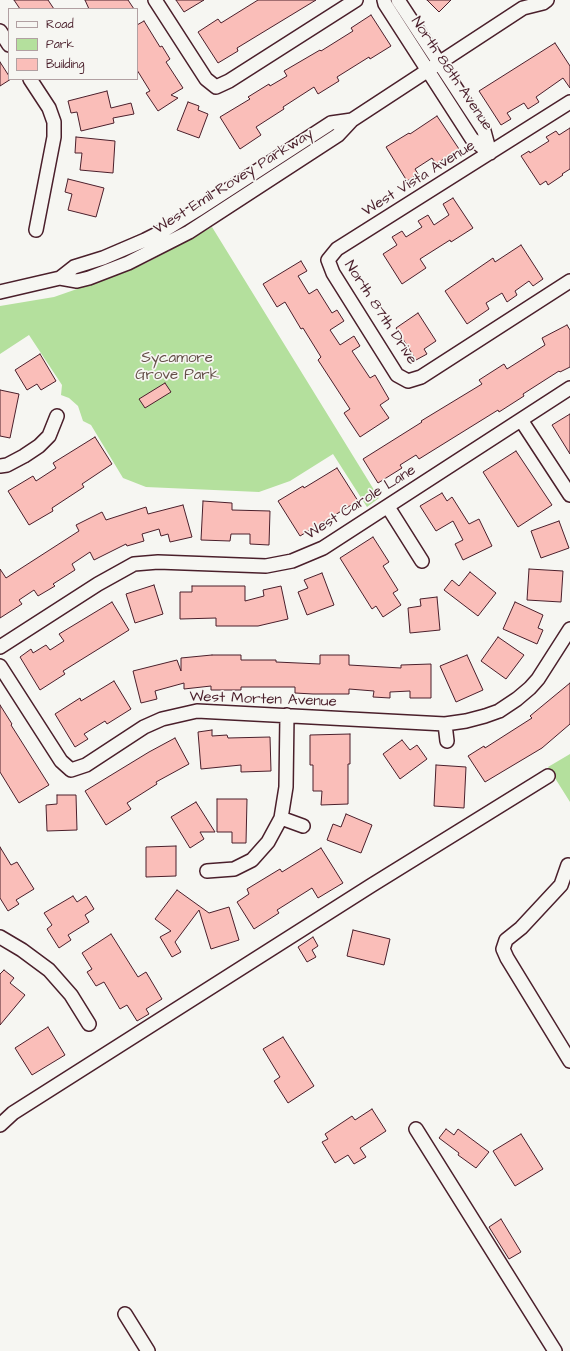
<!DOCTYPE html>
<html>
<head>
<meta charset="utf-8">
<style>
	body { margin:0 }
	#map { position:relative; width:570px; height:1351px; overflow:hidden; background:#f6f6f2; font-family:"Architects Daughter",sans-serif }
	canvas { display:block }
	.legend { position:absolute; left:8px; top:8px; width:130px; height:72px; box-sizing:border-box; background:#f6f6f2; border:1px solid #b1a0a2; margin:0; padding:5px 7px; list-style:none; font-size:12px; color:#4a1f2b }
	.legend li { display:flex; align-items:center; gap:8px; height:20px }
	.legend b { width:20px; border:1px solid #b1a0a2 }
</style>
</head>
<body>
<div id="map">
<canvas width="570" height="1351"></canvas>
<ul class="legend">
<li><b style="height:5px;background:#f6f6f2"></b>Road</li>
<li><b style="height:11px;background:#b4e09d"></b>Park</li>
<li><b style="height:11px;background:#fabeb9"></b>Building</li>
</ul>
</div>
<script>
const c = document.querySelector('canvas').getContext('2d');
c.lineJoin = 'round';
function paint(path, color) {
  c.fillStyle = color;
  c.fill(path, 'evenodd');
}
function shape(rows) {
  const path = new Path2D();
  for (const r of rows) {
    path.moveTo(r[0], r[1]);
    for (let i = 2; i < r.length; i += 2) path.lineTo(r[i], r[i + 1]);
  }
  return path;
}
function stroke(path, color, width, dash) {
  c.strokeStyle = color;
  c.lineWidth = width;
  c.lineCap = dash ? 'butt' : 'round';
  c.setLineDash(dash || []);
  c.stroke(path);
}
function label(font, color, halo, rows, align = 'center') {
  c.font = font + ' "Architects Daughter",sans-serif';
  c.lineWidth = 3.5;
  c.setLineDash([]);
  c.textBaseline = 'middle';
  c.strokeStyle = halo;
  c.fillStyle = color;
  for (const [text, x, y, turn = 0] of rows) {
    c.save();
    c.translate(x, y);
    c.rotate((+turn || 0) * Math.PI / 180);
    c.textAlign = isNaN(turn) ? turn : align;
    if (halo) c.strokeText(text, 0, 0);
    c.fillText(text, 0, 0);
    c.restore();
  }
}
paint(shape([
	[212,227,379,498,367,507,333,454,290,481,259,492,146,487,123,478,91,425,83,421,78,406,69,398,61,395,62,385,29,335,0,354,0,306,54,297,123,273,148,262],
	[570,754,570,802,548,767]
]), '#b4e09d');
const building = shape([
	[14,0,48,0,54,9,20,9,14,0],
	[85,0,128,0,134,9,89,9,85,0],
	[176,0,204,0,184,12,176,0],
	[258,0,316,0,237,48,238,51,218,63,198,32,218,19,221,23,258,0],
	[427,0,451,0,439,12,427,0],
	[371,15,391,46,370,59,369,57,337,77,339,81,318,94,314,87,283,107,284,109,256,127,261,135,240,149,220,117,250,99,248,97,269,84,270,86,287,76,284,71,320,50,321,51,353,31,351,28,371,15],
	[144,21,160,47,162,46,170,59,166,62,183,88,171,95,178,98,158,111,146,93,150,91,137,70,137,25,144,21],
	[555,43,570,66,570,88,563,78,536,97,539,102,528,109,524,103,507,113,511,119,501,125,479,91,555,43],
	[0,62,9,76,9,79,11,79,0,86,0,62],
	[107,91,111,108,131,103,134,114,113,118,114,123,81,131,77,112,71,113,68,101,107,91],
	[188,102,199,106,198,110,208,114,199,138,177,130,188,102],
	[437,116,459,149,436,164,432,158,415,169,418,174,407,181,386,147,409,133,410,134,437,116],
	[570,128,570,169,562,174,563,175,548,185,546,181,540,185,521,156,529,151,530,153,549,141,546,137,556,131,559,135,570,128],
	[76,137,115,141,113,173,80,170,82,153,75,153,76,137],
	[68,179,104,188,96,217,68,210,72,194,65,192,68,179],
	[453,198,473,228,451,242,450,240,420,259,426,268,402,284,383,254,397,245,392,237,402,231,406,237,422,227,418,221,428,215,434,225,449,215,443,204,453,198],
	[521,245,543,279,533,286,529,281,515,291,517,295,507,302,502,293,486,303,489,309,467,324,445,291,493,258,495,262,521,245],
	[301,261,307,271,298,276,309,294,317,289,332,313,337,310,344,321,330,330,340,345,354,336,360,346,352,351,370,378,375,375,389,399,380,405,389,418,360,437,344,413,350,409,318,360,321,357,303,328,301,329,285,302,277,307,263,284,301,261],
	[418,313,436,341,424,349,427,354,416,360,396,328,418,313],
	[567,325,570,330,570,367,560,372,559,371,523,394,524,396,499,412,498,410,419,459,416,455,400,465,402,468,378,483,363,459,422,422,421,421,482,384,479,380,504,364,507,369,545,345,542,338,567,325],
	[40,354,56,381,41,390,37,384,27,390,15,370,40,354],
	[165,383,171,392,145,408,139,399,165,383],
	[0,390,19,394,10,438,0,436,0,390],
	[570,414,570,454,552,425,570,414],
	[95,437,112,464,82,484,84,487,52,508,53,511,29,525,8,491,33,476,36,481,56,468,53,463,95,437],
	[516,451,552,505,518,527,483,472,516,451],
	[337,468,358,501,300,536,278,501,303,486,304,488,337,468],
	[442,493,447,501,452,497,469,524,479,519,492,546,463,560,455,544,463,540,453,521,436,531,420,506,442,493],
	[203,501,232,503,232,510,270,511,269,545,250,544,250,534,231,534,230,541,201,540,203,501],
	[183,505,192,537,170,542,168,534,161,536,159,529,142,534,144,541,127,546,126,544,94,560,90,552,72,564,75,570,53,584,55,586,38,596,34,590,19,600,22,604,0,618,0,569,6,578,79,531,76,525,102,512,106,520,146,507,148,514,183,505],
	[559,521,569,548,541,558,531,531,559,521],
	[373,537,389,562,383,566,398,590,393,593,401,605,383,617,376,606,372,609,340,558,373,537],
	[529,569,563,571,561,602,527,600,529,569],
	[470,572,496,593,478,616,444,590,452,580,459,586,470,572],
	[322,573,334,605,307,615,298,592,308,588,304,580,322,573],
	[154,585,163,614,135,623,126,594,154,585],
	[192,586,245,586,245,601,264,596,263,590,281,586,288,619,258,626,216,626,216,618,180,619,180,592,192,592,192,586],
	[437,597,440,630,410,633,408,608,421,606,420,599,437,597],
	[112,602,129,630,63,671,65,674,40,690,20,657,31,649,33,653,46,645,50,650,64,641,59,634,112,602],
	[515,602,543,615,538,628,543,630,537,644,503,629,515,602],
	[498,637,524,655,506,679,481,661,498,637],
	[212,655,241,655,241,660,276,660,276,662,320,664,320,655,349,655,349,665,401,668,401,665,431,664,431,698,410,698,410,691,390,692,390,698,373,697,374,691,349,689,349,694,313,694,295,693,295,687,241,687,241,690,211,690,211,686,184,689,184,683,155,691,157,699,141,703,133,671,177,660,181,671,181,658,212,655],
	[467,655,483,690,456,702,440,666,467,655],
	[114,681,131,709,107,724,105,721,84,734,88,739,75,747,55,714,80,698,81,701,114,681],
	[570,683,570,724,542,748,485,782,468,756,484,746,485,748,532,718,530,716,570,683],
	[0,705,12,724,11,725,49,785,19,803,0,772,0,705],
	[212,730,212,736,227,735,228,738,270,737,271,771,241,772,241,765,201,769,198,732,212,730],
	[350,734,350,764,348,764,348,804,321,805,322,791,313,791,313,765,310,765,310,735,350,734],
	[175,738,189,764,156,782,157,784,127,803,131,809,106,825,85,791,149,752,175,738],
	[402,740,410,750,417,745,427,759,400,779,383,754,402,740],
	[436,765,466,767,464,808,434,806,436,765],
	[57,795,76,795,77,830,47,831,46,805,57,804,57,795],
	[217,799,247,799,246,843,232,843,232,832,217,832,217,799],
	[196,802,215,832,200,832,204,839,190,848,171,817,196,802],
	[346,814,372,825,361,853,327,840,333,824,341,827,346,814],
	[176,846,176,876,146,877,146,847,176,846],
	[0,847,11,865,17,862,34,889,16,900,19,904,8,911,0,898,0,847],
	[321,848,343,883,318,898,312,888,277,910,279,913,254,929,237,902,249,894,247,889,280,869,282,872,321,848],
	[177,890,209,913,229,907,239,940,211,949,199,910,175,942,181,952,172,957,160,937,171,931,155,919,177,890],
	[73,896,77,902,86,896,94,909,85,915,89,922,68,935,71,940,59,948,47,929,52,925,44,913,73,896],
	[353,930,390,939,384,965,347,956,353,930],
	[111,934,138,977,146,972,162,999,146,1009,149,1014,137,1021,127,1005,120,1009,104,982,96,986,87,972,92,969,82,953,111,934],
	[313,937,318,946,312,950,316,957,307,962,298,947,313,937],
	[4,970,14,978,10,983,25,995,0,1025,0,974,4,970],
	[48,1027,65,1055,32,1075,15,1048,48,1027],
	[283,1037,314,1086,288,1103,274,1081,280,1077,263,1049,283,1037],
	[372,1109,386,1131,360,1148,366,1157,354,1164,348,1155,335,1163,322,1142,328,1139,325,1134,352,1116,355,1120,372,1109],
	[446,1129,454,1135,458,1129,489,1152,476,1168,458,1155,459,1153,439,1138,446,1129],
	[521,1134,543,1169,515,1186,493,1151,521,1134],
	[501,1219,521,1252,509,1259,489,1227,501,1219]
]);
paint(building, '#fabeb9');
stroke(building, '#4a1f2b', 1);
const minor = shape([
	[155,0,206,79,216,87,229,81,356,0],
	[384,0,385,4,472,139,490,153],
	[398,0,484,131,490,153],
	[0,31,9,45],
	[30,79,49,108,54,122,54,137,36,230],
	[570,102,337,249,328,260,333,273,397,375,408,381,421,377,570,281],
	[60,278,77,281,89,278,128,263,189,232,338,135,352,120,523,8,543,3,547,0],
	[0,292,60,278,74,267,103,258,145,240,163,231,197,210,331,123,352,120],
	[521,420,570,495],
	[0,466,7,465,24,456,39,446,49,436,57,416],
	[388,507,422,561],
	[0,647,98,584,134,564,158,562,266,566,292,561,323,548,570,388],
	[0,666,61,761,71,770,86,765,144,727,162,719,197,711,445,724,466,721,485,716,499,711,517,699,530,688,538,679,570,629],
	[445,724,447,741],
	[281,818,303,826],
	[568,865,561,885,521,928,506,940,503,949,507,958,570,1061],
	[207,871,234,869,252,860,268,842,281,818,286,787,287,715],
	[0,937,22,950,49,970,71,995,89,1024],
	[0,1125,13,1113,372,885,548,776],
	[416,1129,555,1351],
	[125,1314,148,1351]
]);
stroke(minor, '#4a1f2b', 16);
stroke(minor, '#f6f6f2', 13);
label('15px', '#4a1f2b', '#f6f6f2', [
	["North 88th Avenue",451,74,56],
	["West Vista Avenue",419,179,-32],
	["West Emil Rovey Parkway",234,182,-32],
	["North 87th Drive",380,313,57],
	["West Carole Lane",361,503,-32],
	["West Morten Avenue",263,700,2]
]);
label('15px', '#644f48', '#f6f6f2', [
	["Sycamore",177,359],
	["Grove Park",177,376]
]);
</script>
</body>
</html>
